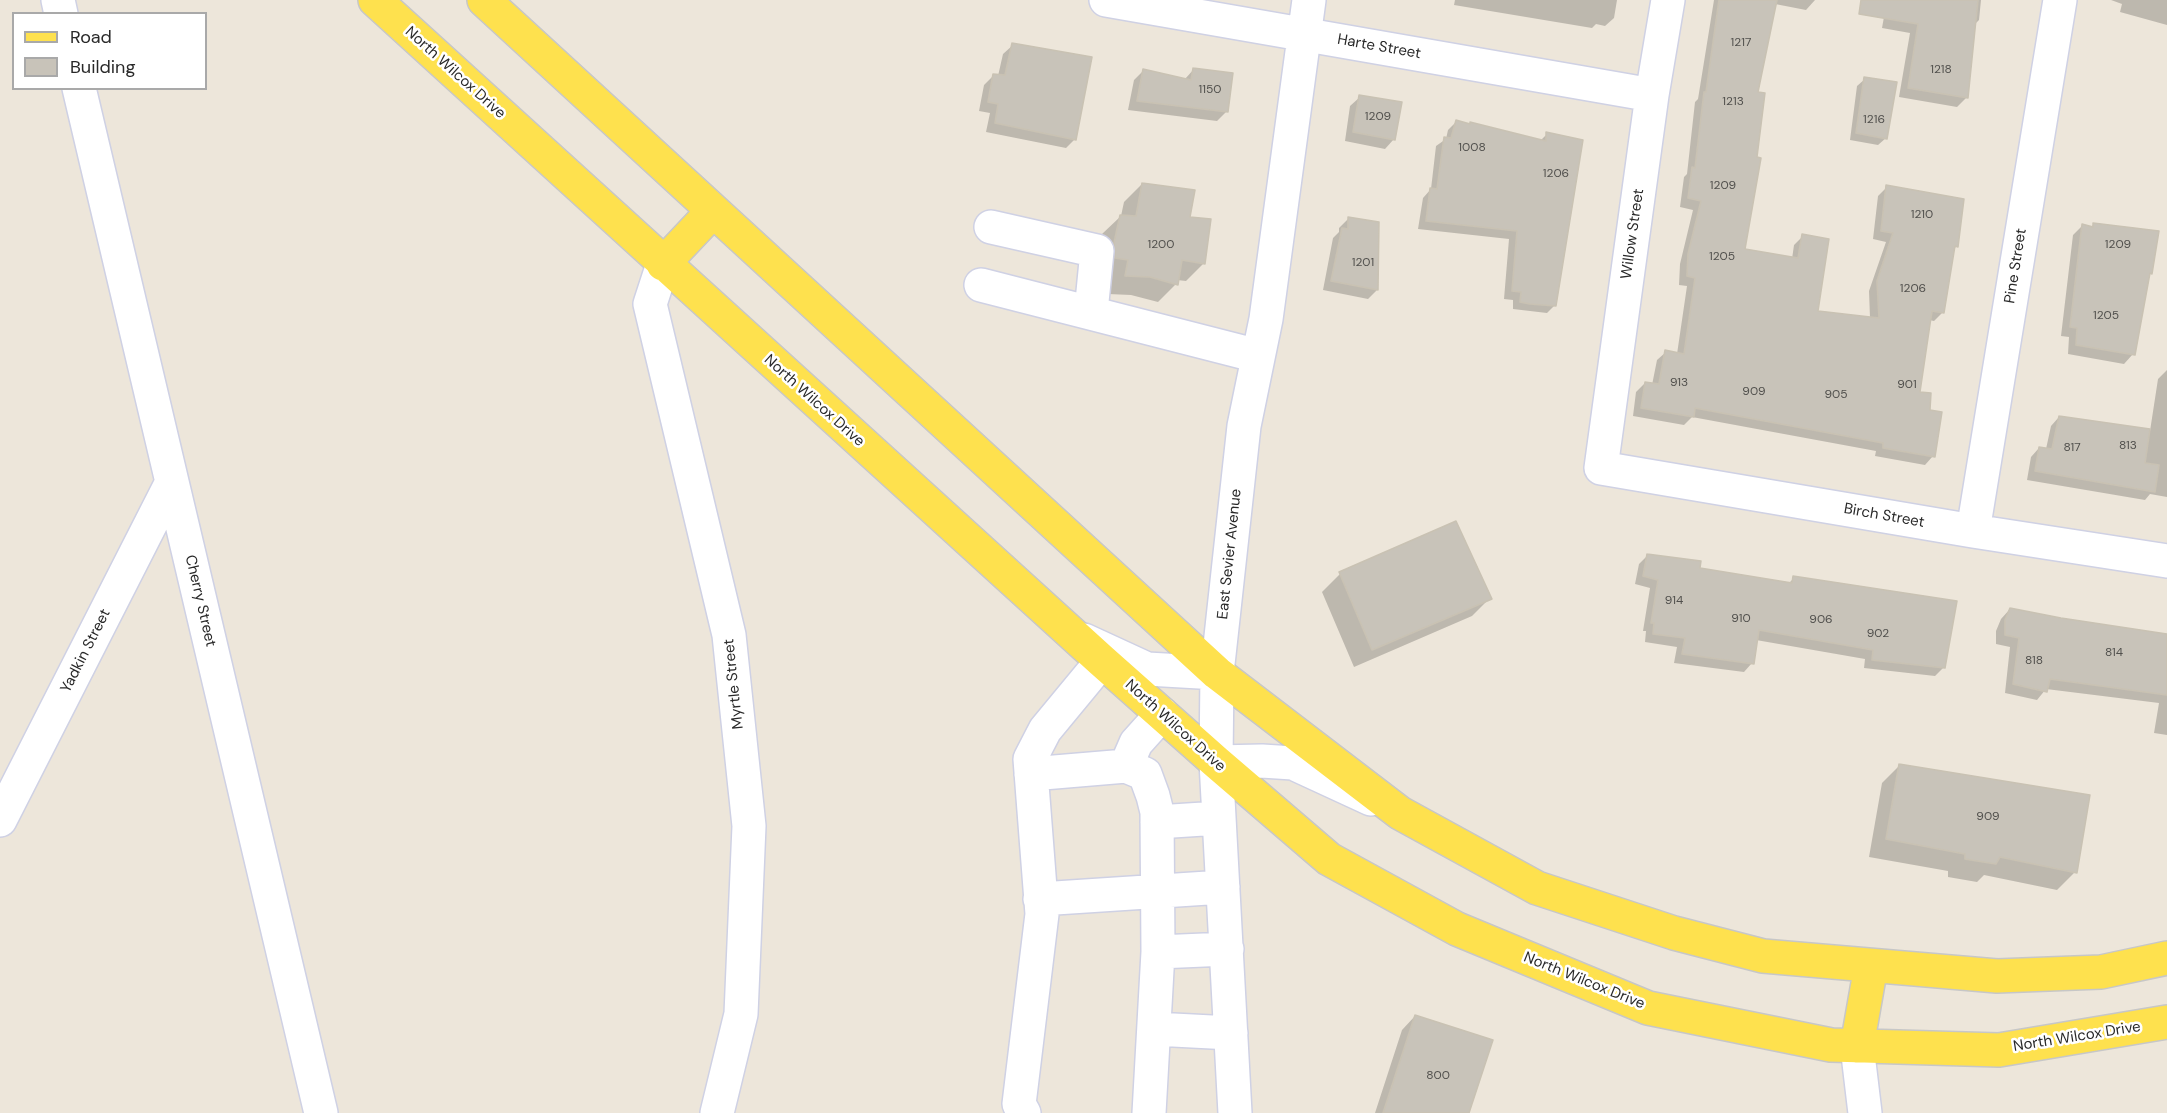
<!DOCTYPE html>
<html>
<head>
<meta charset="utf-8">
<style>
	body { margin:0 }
	#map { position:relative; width:2167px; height:1113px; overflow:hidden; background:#ede6da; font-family:"DM Sans",sans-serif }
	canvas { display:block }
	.legend { position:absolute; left:12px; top:12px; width:195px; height:78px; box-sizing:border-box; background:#fff; border:2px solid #a9a9a9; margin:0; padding:8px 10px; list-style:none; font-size:18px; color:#292929 }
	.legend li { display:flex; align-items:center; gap:12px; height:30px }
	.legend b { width:30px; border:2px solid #a9a9a9 }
</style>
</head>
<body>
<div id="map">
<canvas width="2167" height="1113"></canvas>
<ul class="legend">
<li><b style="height:8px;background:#fee14e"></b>Road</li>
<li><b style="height:16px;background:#c8c3b9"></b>Building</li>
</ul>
</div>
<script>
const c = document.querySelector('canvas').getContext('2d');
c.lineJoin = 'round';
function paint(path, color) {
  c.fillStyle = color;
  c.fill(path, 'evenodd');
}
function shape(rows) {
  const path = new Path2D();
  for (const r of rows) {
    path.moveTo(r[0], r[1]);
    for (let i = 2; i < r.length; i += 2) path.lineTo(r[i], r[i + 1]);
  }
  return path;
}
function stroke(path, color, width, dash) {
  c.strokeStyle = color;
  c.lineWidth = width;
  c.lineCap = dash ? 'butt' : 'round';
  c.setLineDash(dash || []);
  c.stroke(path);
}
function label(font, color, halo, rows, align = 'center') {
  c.font = font + ' "DM Sans",sans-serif';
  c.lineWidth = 5;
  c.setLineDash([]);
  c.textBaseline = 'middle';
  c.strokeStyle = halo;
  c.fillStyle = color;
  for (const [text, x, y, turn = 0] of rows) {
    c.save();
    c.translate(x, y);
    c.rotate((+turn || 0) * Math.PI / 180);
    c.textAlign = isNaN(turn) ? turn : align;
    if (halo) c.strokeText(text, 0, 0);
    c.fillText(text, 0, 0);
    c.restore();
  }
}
paint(shape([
	[1455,0,1617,0,1614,18,1605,26,1596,24,1592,28,1454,5],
	[1714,0,1815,0,1806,10,1775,4,1757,93,1743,250,1792,259,1794,245,1803,236,1816,312,1870,318,1869,291,1886,242,1873,239,1878,196,1887,187,1957,246,1952,250,1943,312,1934,321,1929,320,1918,393,1928,412,1933,456,1925,465,1875,456,1876,451,1692,417,1684,425,1633,416,1636,392,1645,383,1652,385,1657,360,1666,352,1677,354,1687,286,1679,285,1680,264,1693,210,1680,207,1684,177,1687,174,1695,102,1698,99],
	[1887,0,1981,0,1979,20,1974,25,1966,98,1957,107,1899,97,1910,33,1882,28],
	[2111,0,2167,0,2167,25,2120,12,2122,4],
	[1013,45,1075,139,1066,148,986,132,990,113,979,111,984,85,994,75,998,76,1003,54],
	[1194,69,1226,112,1217,121,1128,110,1134,80,1143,71,1185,79],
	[1865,79,1886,138,1878,145,1850,140,1857,86],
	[1360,97,1394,139,1385,149,1345,141,1350,106],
	[1456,122,1469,125,1470,124,1540,141,1547,134,1555,305,1547,313,1513,309,1513,300,1504,299,1509,239,1418,229,1423,198,1431,189,1436,146,1446,139,1448,130],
	[1142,184,1188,218,1204,263,1186,281,1177,280,1176,284,1158,302,1131,295,1108,294,1111,278,1098,276,1098,252,1102,234,1121,216,1124,202],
	[1348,219,1377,290,1368,299,1323,290,1333,238,1339,232,1339,228],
	[2094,224,2151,273,2148,276,2133,354,2124,364,2068,354,2069,337,2061,336,2073,235,2082,226,2090,228],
	[2167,370,2167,497,2150,494,2145,500,2027,480,2031,457,2039,448,2046,449,2051,426,2059,417,2150,431,2158,379],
	[1648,555,1698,569,1788,584,1794,578,1944,667,1935,676,1864,668,1865,659,1756,640,1752,663,1744,672,1674,663,1677,647,1645,642,1646,631,1643,631,1650,588,1635,584,1639,564],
	[1340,574,1490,598,1472,616,1354,667,1322,592],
	[2010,609,2167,646,2167,735,2154,733,2159,703,2046,689,2037,700,2005,693,2010,647,1996,644,1996,631,2001,619],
	[1900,765,2075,872,2057,890,1984,875,1977,882,1948,877,1948,871,1869,857,1882,783],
	[1415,1016,1467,1113,1375,1113,1402,1030]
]), '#0003');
const building = shape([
	[1719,0,1777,0,1758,92,1765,93,1757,157,1761,158,1745,249,1798,258,1802,234,1829,239,1818,311,1879,318,1877,281,1893,233,1881,231,1886,185,1964,199,1958,247,1955,246,1944,313,1932,311,1920,392,1931,393,1930,410,1942,412,1935,457,1883,448,1883,443,1695,408,1694,417,1641,408,1645,382,1659,384,1665,350,1684,354,1695,278,1687,276,1688,254,1701,201,1688,198,1692,167,1695,168,1704,92,1706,92,1719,0],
	[1861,0,1978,0,1968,98,1908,88,1918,24,1859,14,1861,0],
	[1012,43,1092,57,1076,140,995,123,998,104,988,102,993,74,1005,75,1012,43],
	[1193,68,1233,73,1228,112,1137,101,1143,69,1191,80,1193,68],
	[1864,77,1897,82,1887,139,1856,133,1864,77],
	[1359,95,1402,102,1395,140,1353,132,1359,95],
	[1456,120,1470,124,1470,122,1546,141,1546,132,1583,140,1556,306,1530,304,1520,302,1521,292,1512,291,1517,231,1426,221,1430,188,1437,189,1444,137,1451,138,1456,120],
	[1142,183,1195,190,1190,217,1211,219,1205,264,1182,260,1178,285,1150,277,1125,276,1128,260,1115,258,1114,243,1120,215,1136,216,1142,183],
	[1348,217,1379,222,1378,290,1331,281,1342,228,1348,229,1348,217],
	[2093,223,2159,231,2152,274,2150,273,2135,355,2076,345,2077,328,2070,327,2082,224,2093,227,2093,223],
	[2059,416,2150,429,2145,463,2159,465,2155,492,2035,471,2039,447,2052,449,2059,416],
	[1456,521,1492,599,1372,650,1339,572,1456,521],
	[1647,554,1701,561,1700,568,1792,583,1793,576,1957,601,1945,668,1872,660,1873,650,1759,630,1754,664,1682,654,1685,638,1653,634,1654,623,1651,623,1658,580,1643,576,1647,554],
	[2010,608,2061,618,2167,634,2167,695,2050,679,2047,692,2013,684,2019,638,2005,635,2005,620,2010,608],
	[1899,764,2090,795,2077,873,2000,857,1996,864,1965,859,1965,854,1886,839,1899,764],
	[1415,1015,1493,1040,1469,1113,1383,1113,1415,1015]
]);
paint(building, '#c8c3b9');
stroke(building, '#c9c2b3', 1.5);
const minor = shape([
	[58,0,61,14],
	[1106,0,1652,95],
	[1668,0,1652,95,1601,468,1973,531,2167,561],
	[79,88,321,1113],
	[991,227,1097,251,1091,312],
	[663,264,650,304,729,635,749,826,741,1014,717,1113],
	[981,285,1258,356],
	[1973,531,2060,0],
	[1084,640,1147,669,1217,673],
	[1216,762,1262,761,1293,763,1371,799],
	[1126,766,1136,743,1162,714],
	[1031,774,1126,766,1145,774,1153,796,1157,812,1158,952,1149,1113],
	[0,820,172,482],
	[1157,822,1219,818],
	[1040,899,1223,887],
	[1158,952,1227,949],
	[1154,1029,1231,1033],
	[1857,1046,1865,1113],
	[1024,1113,1019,1104,1042,914,1030,759,1045,730,1102,661],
	[1235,1113,1216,762,1217,673,1244,426,1266,319,1309,0]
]);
const major = shape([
	[375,0,1102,661,1216,762,1329,859,1457,929,1648,1008,1831,1045,1999,1050,2167,1022],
	[484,0,1217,673,1400,813,1537,888,1674,933,1763,956,1997,976,2101,972,2167,958],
	[663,264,713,211],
	[1857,1046,1871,966]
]);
stroke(minor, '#cfd1e4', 36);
stroke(major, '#c7c7c7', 36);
stroke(minor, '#fff', 33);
stroke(major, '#fee14e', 33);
label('12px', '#51504d', null, [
	["1217",1741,43],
	["1218",1941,70],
	["1150",1210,90],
	["1213",1733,102],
	["1209",1378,117],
	["1216",1874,120],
	["1008",1472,148],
	["1206",1556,174],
	["1209",1723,186],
	["1210",1922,215],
	["1200",1161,245],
	["1209",2118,245],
	["1205",1722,257],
	["1201",1363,263],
	["1206",1913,289],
	["1205",2106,316],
	["913",1679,383],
	["901",1907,385],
	["909",1754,392],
	["905",1836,395],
	["813",2128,446],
	["817",2072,448],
	["914",1674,601],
	["910",1741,619],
	["906",1821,620],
	["902",1878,634],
	["814",2114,653],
	["818",2034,661],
	["909",1988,817],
	["800",1438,1076]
]);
label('15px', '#292929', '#fff', [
	["Harte Street",1379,47,10],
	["North Wilcox Drive",455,73,42],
	["Willow Street",1633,234,-82],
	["Pine Street",2016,266,-81],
	["North Wilcox Drive",814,401,42],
	["Birch Street",1884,516,10],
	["East Sevier Avenue",1230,554,-84],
	["Cherry Street",200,601,77],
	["Yadkin Street",86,651,-63],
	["Myrtle Street",734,684,-96],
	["North Wilcox Drive",1175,726,42],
	["North Wilcox Drive",1584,981,22],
	["North Wilcox Drive",2077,1037,-9]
]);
</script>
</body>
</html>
